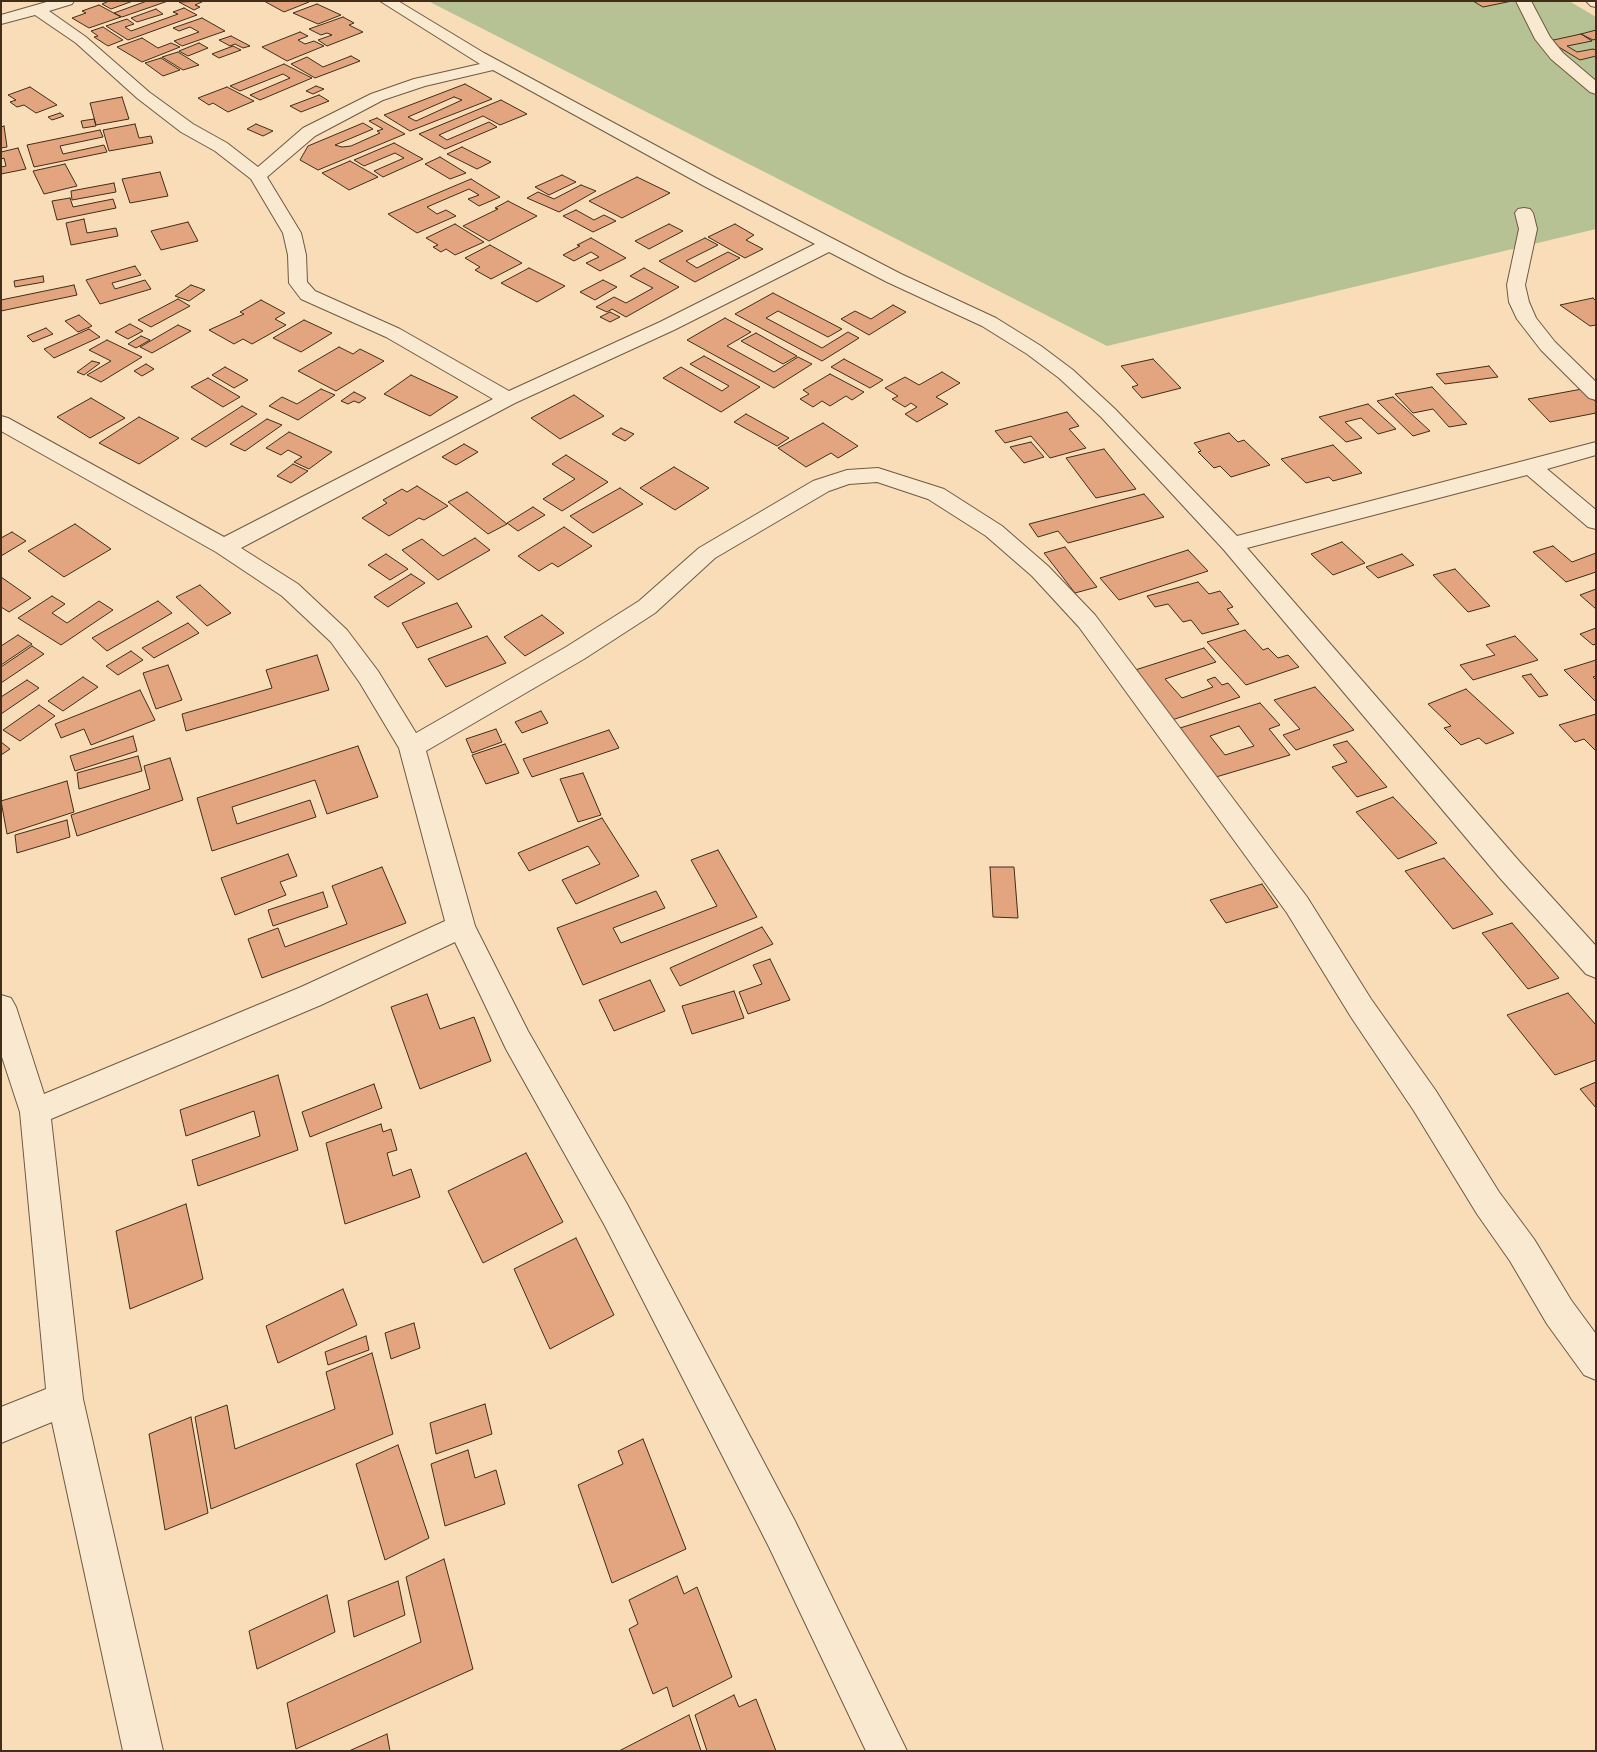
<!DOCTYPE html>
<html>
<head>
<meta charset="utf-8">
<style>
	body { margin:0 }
	#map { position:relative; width:1597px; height:1752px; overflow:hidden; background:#f8ddb8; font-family:Alegreya,serif }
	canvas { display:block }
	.frame { position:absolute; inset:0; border:2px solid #422d18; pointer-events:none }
</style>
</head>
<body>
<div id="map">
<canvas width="1597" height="1752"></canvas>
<div class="frame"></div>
</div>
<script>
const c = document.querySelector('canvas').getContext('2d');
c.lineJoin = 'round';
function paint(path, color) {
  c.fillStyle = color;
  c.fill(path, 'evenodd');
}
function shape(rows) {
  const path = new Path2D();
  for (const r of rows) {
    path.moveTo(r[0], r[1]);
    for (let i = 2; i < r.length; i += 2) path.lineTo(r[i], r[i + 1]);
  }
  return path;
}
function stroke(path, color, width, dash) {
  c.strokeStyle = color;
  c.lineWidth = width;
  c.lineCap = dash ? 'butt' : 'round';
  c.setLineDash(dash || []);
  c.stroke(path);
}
paint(shape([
	[428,1,1569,1,1596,17,1596,229,1107,346]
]), '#b6c294');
const building = shape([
	[109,1,133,1,111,9,102,4,109,1],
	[147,1,168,1,122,17,114,13,147,1],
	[204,1,195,5,200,7,194,10,179,2,204,1],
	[264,1,307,1,309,2,284,12,264,1],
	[1473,1,1512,1,1483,7,1473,1],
	[317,4,341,15,318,24,293,13,317,4],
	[99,5,121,17,89,28,72,18,86,13,82,11,99,5],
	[184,8,197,15,128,40,106,26,127,19,134,24,125,27,131,31,178,14,173,12,184,8],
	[156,9,163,14,137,22,131,18,156,9],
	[343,17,354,23,349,25,363,32,327,46,318,40,332,35,327,33,321,35,309,29,343,17],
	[202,18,225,31,182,46,174,41,199,32,190,27,179,31,173,28,202,18],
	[103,27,123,40,108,46,94,37,98,36,91,31,103,27],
	[1596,30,1596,39,1593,40,1581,34,1596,30],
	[300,32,308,36,298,40,305,44,314,41,324,46,287,61,262,47,300,32],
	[1581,34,1592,41,1567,46,1577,52,1593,49,1596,50,1596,56,1580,60,1549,41,1581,34],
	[231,36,250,46,243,48,235,44,230,46,219,40,231,36],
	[142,38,158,48,171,43,180,47,142,62,117,47,142,38],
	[199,43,208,48,188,56,179,51,199,43],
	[233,46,241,50,219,58,212,54,233,46],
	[178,52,199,65,183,70,162,57,178,52],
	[351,56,360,61,315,78,291,64,307,57,323,67,351,56],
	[161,58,180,70,163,76,145,63,161,58],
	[284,64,312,78,260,100,250,95,290,78,283,74,240,91,230,86,284,64],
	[465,84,492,99,410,131,384,115,465,84],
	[454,97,462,100,416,121,408,117,454,97],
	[316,86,324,89,313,94,306,91,316,86],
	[30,87,57,105,36,113,24,105,17,107,10,102,16,100,8,95,30,87],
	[227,87,254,101,228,112,213,103,209,105,198,98,227,87],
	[319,95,329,101,301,112,290,106,319,95],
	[122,97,129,119,96,125,90,103,122,97],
	[501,100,527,114,500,125,483,116,439,135,447,140,489,122,497,127,445,149,419,134,501,100],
	[60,113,64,116,52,120,48,117,60,113],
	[377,118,405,134,318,170,300,160,308,146,363,123,373,129,335,145,342,147,351,146,380,133,377,131,383,129,369,121,377,118],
	[94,119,96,126,83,128,81,121,94,119],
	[135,124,139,138,151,136,153,143,109,151,103,130,135,124],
	[256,124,273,131,263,136,247,129,256,124],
	[4,126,7,147,1,148,1,127,4,126],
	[100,130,103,137,60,146,63,154,104,145,107,152,34,167,27,145,100,130],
	[394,143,423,159,383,177,374,171,404,158,395,153,364,166,354,160,394,143],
	[462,147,491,162,477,169,447,154,462,147],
	[18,148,26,169,1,174,1,167,6,166,4,158,1,159,1,152,18,148],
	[440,157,466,173,450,179,425,164,440,157],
	[350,161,378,177,349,190,322,173,350,161],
	[65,164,77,186,44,194,33,171,65,164],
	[160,172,168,196,130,203,122,179,160,172],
	[562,175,576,182,549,195,535,187,562,175],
	[637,177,670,193,622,218,589,201,637,177],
	[471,179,500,197,479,206,468,199,479,195,469,189,427,207,437,214,446,210,456,216,417,233,388,214,471,179],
	[114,183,116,192,72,200,71,191,114,183],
	[581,185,596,191,559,212,527,198,538,192,554,199,581,185],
	[70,198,73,207,113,199,116,208,57,220,52,201,70,198],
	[508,201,537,216,489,241,463,226,498,209,495,208,508,201],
	[576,210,594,220,604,215,616,221,593,232,563,216,576,210],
	[84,219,87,233,116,228,118,236,71,245,66,223,84,219],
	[188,222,198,241,161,250,151,231,188,222],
	[455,224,484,242,455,255,446,249,441,252,433,247,438,245,426,238,455,224],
	[669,224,683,231,649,249,635,241,669,224],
	[735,224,754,235,746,240,763,249,745,258,708,237,735,224],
	[591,238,626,258,600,271,586,263,599,257,591,252,574,261,563,255,580,246,577,245,591,238],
	[705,238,718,245,686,261,697,268,728,252,740,258,695,282,659,261,705,238],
	[490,245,522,263,491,279,475,270,480,267,465,258,490,245],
	[135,266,141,275,112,283,115,289,145,280,151,289,100,304,86,280,135,266],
	[529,268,565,286,537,302,501,283,529,268],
	[644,268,679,287,626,317,612,309,607,312,596,307,614,297,626,303,653,288,630,276,644,268],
	[43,276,44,282,15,287,14,281,43,276],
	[603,280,617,287,595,300,580,292,603,280],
	[74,285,77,295,1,311,1,300,74,285],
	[191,285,205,290,189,301,175,296,191,285],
	[773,293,842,329,828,337,778,311,766,318,822,348,848,332,859,338,822,361,735,314,773,293],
	[1593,298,1596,301,1596,325,1590,326,1560,305,1593,298],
	[178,299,190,306,151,327,138,320,178,299],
	[261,300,285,313,275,319,286,325,252,344,243,339,234,344,209,330,244,314,240,312,261,300],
	[893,305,906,312,869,335,841,319,855,311,871,319,893,305],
	[610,312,620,317,610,322,600,317,610,312],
	[79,315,92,326,78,332,65,321,79,315],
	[725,318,751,332,727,346,774,372,798,357,812,364,774,388,687,340,725,318],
	[304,320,332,333,301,352,273,338,304,320],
	[130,324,143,331,128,339,115,332,130,324],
	[178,325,191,331,152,353,140,347,178,325],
	[46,328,53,334,33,342,27,336,46,328],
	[89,329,100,337,54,358,44,349,89,329],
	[756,333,797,356,783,364,741,341,756,333],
	[141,336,150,340,136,348,128,344,141,336],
	[107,340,142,357,101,382,87,375,111,361,89,350,107,340],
	[339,347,353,354,360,349,384,361,336,391,298,371,339,347],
	[704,356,760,387,721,412,663,378,681,367,722,391,729,386,690,364,704,356],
	[844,359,883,380,870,388,831,367,844,359],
	[1153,359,1181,388,1142,398,1132,387,1138,385,1121,366,1153,359],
	[92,361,100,363,84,375,77,372,92,361],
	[146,364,154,369,142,376,134,371,146,364],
	[1489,366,1498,377,1445,384,1436,374,1489,366],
	[225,367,248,380,234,388,212,375,225,367],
	[942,372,960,383,936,397,948,404,917,422,905,414,917,407,911,403,905,407,892,399,898,396,885,388,905,377,919,385,942,372],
	[830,374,864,392,852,400,846,396,830,406,822,401,813,407,800,399,809,394,803,390,830,374],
	[411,375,458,397,430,416,384,394,411,375],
	[208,378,240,397,223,407,191,387,208,378],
	[1432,387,1467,424,1449,427,1433,409,1413,413,1395,394,1432,387],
	[321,389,335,395,298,420,269,406,282,397,297,404,321,389],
	[1582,389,1596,402,1596,413,1550,422,1528,399,1582,389],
	[354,392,366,398,359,403,354,401,348,404,341,401,354,392],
	[574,395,604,416,560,439,531,418,574,395],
	[1393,397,1430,431,1413,436,1377,401,1393,397],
	[91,398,125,418,90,438,57,417,91,398],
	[1368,404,1396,429,1378,434,1361,418,1345,422,1362,438,1346,442,1319,417,1368,404],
	[242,406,257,414,206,447,191,439,242,406],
	[1067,412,1079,426,1069,429,1086,448,1050,458,1031,436,1005,443,995,431,1067,412],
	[746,414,789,438,777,446,734,422,746,414],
	[139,417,179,438,139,464,99,443,139,417],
	[267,419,282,425,245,451,230,444,267,419],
	[823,423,858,446,838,458,831,453,806,467,778,448,823,423],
	[621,428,634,434,625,441,612,434,621,428],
	[289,432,332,452,309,469,294,462,302,457,288,450,281,455,266,448,289,432],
	[1229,433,1238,442,1244,440,1270,465,1231,477,1220,466,1214,468,1198,452,1201,451,1194,443,1229,433],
	[1031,442,1044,457,1024,463,1010,447,1031,442],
	[464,444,478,452,456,465,442,457,464,444],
	[1333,445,1362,473,1333,481,1329,477,1306,483,1281,459,1333,445],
	[1104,449,1136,489,1096,498,1066,458,1104,449],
	[566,455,608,482,562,511,543,499,575,479,552,464,566,455],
	[293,464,308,471,291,483,277,476,293,464],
	[674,467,709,488,675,510,640,488,674,467],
	[417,486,448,506,424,520,419,518,389,536,362,518,387,503,383,500,402,489,407,492,417,486],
	[620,488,643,504,593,533,570,516,620,488],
	[467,492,507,524,488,534,448,502,467,492],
	[1144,494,1164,517,1068,543,1058,531,1038,537,1029,524,1144,494],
	[533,507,545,515,518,531,507,523,533,507],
	[75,524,111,549,64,577,28,551,75,524],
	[564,527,592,546,558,567,552,563,539,571,518,556,564,527],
	[12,532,26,541,1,556,1,538,12,532],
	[475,538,490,550,438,580,402,550,422,539,443,556,475,538],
	[1342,542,1365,563,1333,575,1311,554,1342,542],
	[1553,546,1572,562,1596,553,1596,572,1566,582,1533,552,1553,546],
	[1065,547,1097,587,1075,593,1044,553,1065,547],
	[1188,550,1208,571,1119,600,1100,578,1188,550],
	[386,554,408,569,390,580,368,565,386,554],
	[1402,554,1414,565,1378,578,1366,567,1402,554],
	[1455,569,1490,606,1468,612,1433,575,1455,569],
	[411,574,425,583,388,607,374,597,411,574],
	[1,577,31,598,9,612,1,607,1,577],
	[1198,582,1209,594,1220,591,1233,607,1227,609,1239,624,1202,634,1191,620,1183,622,1168,604,1155,607,1147,596,1198,582],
	[200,585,231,613,207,626,176,597,200,585],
	[1596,589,1596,609,1580,595,1596,589],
	[52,596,65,604,52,613,67,623,99,601,113,610,61,645,18,618,52,596],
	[158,601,172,613,107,651,92,638,158,601],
	[457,603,472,627,417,648,402,623,457,603],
	[542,615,564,633,525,656,504,637,542,615],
	[188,623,199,633,154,658,142,648,188,623],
	[1596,628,1596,644,1593,645,1580,634,1596,628],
	[1245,630,1263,650,1268,648,1278,658,1288,655,1299,667,1246,685,1207,642,1245,630],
	[18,635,32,644,1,665,1,646,18,635],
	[487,636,506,663,446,687,428,659,487,636],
	[1515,636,1538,660,1473,680,1460,665,1495,655,1486,645,1515,636],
	[32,646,44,654,1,683,1,667,32,646],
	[1204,648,1216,662,1165,679,1182,698,1213,687,1207,680,1215,677,1222,685,1228,683,1240,697,1172,720,1132,671,1204,648],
	[131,651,143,660,118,675,106,666,131,651],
	[317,655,329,690,186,731,182,714,272,688,266,670,317,655],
	[1596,660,1596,676,1593,677,1596,680,1596,702,1564,670,1596,660],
	[168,665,182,700,156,709,143,673,168,665],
	[1531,674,1548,695,1539,697,1522,676,1531,674],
	[83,677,98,687,63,711,48,701,83,677],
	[27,680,39,688,1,714,1,697,27,680],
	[1315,687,1354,730,1296,750,1283,735,1300,729,1274,700,1315,687],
	[1466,689,1514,733,1486,744,1479,738,1461,745,1444,728,1451,726,1428,704,1466,689],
	[140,690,155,720,91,745,84,729,61,738,55,724,140,690],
	[1260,703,1280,725,1269,729,1290,755,1216,777,1180,728,1260,703],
	[1239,726,1254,746,1225,755,1210,736,1239,726],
	[39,705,55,716,20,741,3,730,39,705],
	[541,711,548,723,522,733,515,722,541,711],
	[1596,714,1596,751,1584,739,1575,742,1559,725,1596,714],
	[496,729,502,742,472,753,466,739,496,729],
	[609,730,619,748,532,777,523,759,609,730],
	[133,736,137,751,75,771,70,756,133,736],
	[1347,741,1387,787,1357,797,1332,767,1347,762,1333,745,1347,741],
	[1,742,10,749,1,755,1,742],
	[505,744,519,773,486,784,472,755,505,744],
	[358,746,378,797,327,814,315,780,232,807,237,824,310,800,316,817,212,851,197,798,358,746],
	[138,756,142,771,79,789,77,773,138,756],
	[170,758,183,800,77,836,71,815,150,789,144,766,170,758],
	[583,773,601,815,578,822,560,779,583,773],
	[67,781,74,812,7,834,1,801,67,781],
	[1393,797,1437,843,1398,859,1356,812,1393,797],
	[602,818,639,876,576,904,562,880,600,864,588,846,529,871,518,853,602,818],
	[67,820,70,837,17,853,15,835,67,820],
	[718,850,757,917,583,985,557,928,656,891,665,908,613,928,621,943,717,906,691,860,718,850],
	[288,854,297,876,280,882,286,895,235,915,221,878,288,854],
	[1444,858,1493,914,1453,929,1405,871,1444,858],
	[382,867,406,923,262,978,248,939,278,928,285,947,347,924,332,886,382,867],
	[990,867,1014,867,1018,918,993,917,990,867],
	[1262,884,1278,907,1226,923,1210,900,1262,884],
	[323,892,328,907,273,926,268,910,323,892],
	[1512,923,1559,978,1528,989,1482,933,1512,923],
	[762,927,773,944,680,986,670,968,762,927],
	[770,959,790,1000,748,1014,739,992,762,984,753,965,770,959],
	[650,980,665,1011,614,1031,599,1000,650,980],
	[734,991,744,1018,692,1034,682,1006,734,991],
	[1568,993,1596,1025,1596,1060,1555,1075,1507,1015,1568,993],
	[427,994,440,1029,474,1017,491,1061,420,1089,391,1007,427,994],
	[278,1075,298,1150,198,1186,192,1160,260,1136,254,1111,186,1136,180,1110,278,1075],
	[1596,1082,1596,1108,1580,1089,1596,1082],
	[374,1084,382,1108,310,1137,302,1112,374,1084],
	[381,1124,383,1132,391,1129,397,1150,387,1153,393,1176,411,1169,420,1197,345,1224,326,1143,381,1124],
	[526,1153,563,1222,483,1263,448,1191,526,1153],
	[186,1204,203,1279,130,1309,116,1231,186,1204],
	[576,1238,614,1315,550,1349,514,1269,576,1238],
	[343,1289,357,1325,278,1363,266,1326,343,1289],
	[414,1323,420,1348,391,1359,385,1333,414,1323],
	[366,1336,369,1350,328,1365,325,1352,366,1336],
	[372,1353,393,1434,211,1509,195,1417,227,1405,235,1449,335,1409,326,1372,372,1353],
	[485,1404,492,1434,436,1454,430,1423,485,1404],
	[191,1417,208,1513,165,1530,149,1434,191,1417],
	[643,1439,686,1549,612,1583,578,1485,623,1464,618,1451,643,1439],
	[398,1445,429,1538,385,1560,356,1464,398,1445],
	[468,1450,475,1478,496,1470,505,1504,445,1526,431,1464,468,1450],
	[444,1559,473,1669,296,1749,287,1703,421,1642,406,1577,444,1559],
	[677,1576,684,1594,697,1587,732,1677,673,1707,667,1687,653,1694,629,1629,638,1624,629,1600,677,1576],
	[398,1581,405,1615,354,1637,348,1601,398,1581],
	[327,1595,335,1632,257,1669,249,1631,327,1595],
	[734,1695,739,1707,756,1699,776,1751,707,1751,695,1715,734,1695],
	[689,1715,701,1751,619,1751,689,1715],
	[387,1734,390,1751,349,1751,387,1734]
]);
paint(building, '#e3a480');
stroke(building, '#422d18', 1);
const minor = shape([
	[50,1,74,1,72,4,49,11,86,37,149,92,193,124,227,143,258,167,303,128,371,94,414,79,480,64,380,1,398,1,484,53,716,178,901,274,996,318,1041,346,1073,370,1115,409,1237,536,1596,442,1596,455,1547,469,1596,510,1596,529,1588,527,1527,475,1247,548,1519,861,1596,946,1596,978,1586,974,1499,877,1224,550,1101,417,1059,378,1027,354,982,326,887,282,829,252,674,330,515,403,241,548,298,584,347,630,378,671,416,733,566,647,639,601,699,548,813,481,847,470,878,468,944,489,1002,526,1048,566,1095,615,1307,897,1371,999,1436,1091,1499,1192,1534,1239,1571,1300,1596,1334,1596,1380,1584,1375,1547,1324,1510,1261,1477,1214,1414,1111,1351,1017,1287,913,1079,627,1032,576,986,536,928,499,877,482,849,484,829,491,715,558,655,613,584,659,426,751,475,926,528,1031,627,1204,795,1521,907,1751,866,1751,769,1547,605,1226,506,1049,455,942,321,1005,51,1119,83,1399,163,1751,123,1751,52,1422,1,1443,1,1407,46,1389,20,1112,1,1054,1,995,11,998,16,1007,44,1094,301,987,445,921,399,748,360,683,331,642,282,596,216,552,1,431,1,416,8,418,224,537,493,399,386,337,301,299,289,283,288,255,283,233,251,179,215,151,181,132,137,98,76,43,35,15,1,24,1,15,50,1],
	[493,70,704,186,815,244,660,322,509,391,400,329,315,291,307,282,306,255,301,233,267,177,315,136,383,100,425,86,493,70],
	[1516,1,1531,1,1550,37,1563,53,1596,81,1596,94,1590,92,1551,59,1535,39,1516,1],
	[1586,1,1596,1,1596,7,1591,6,1586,1],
	[1524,208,1530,209,1533,213,1537,229,1525,285,1529,302,1536,318,1555,342,1596,382,1596,400,1589,398,1541,350,1517,319,1509,302,1507,285,1519,229,1515,213,1518,209,1524,208]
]);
stroke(minor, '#705940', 2);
paint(minor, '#fae9d1');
</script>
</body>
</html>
